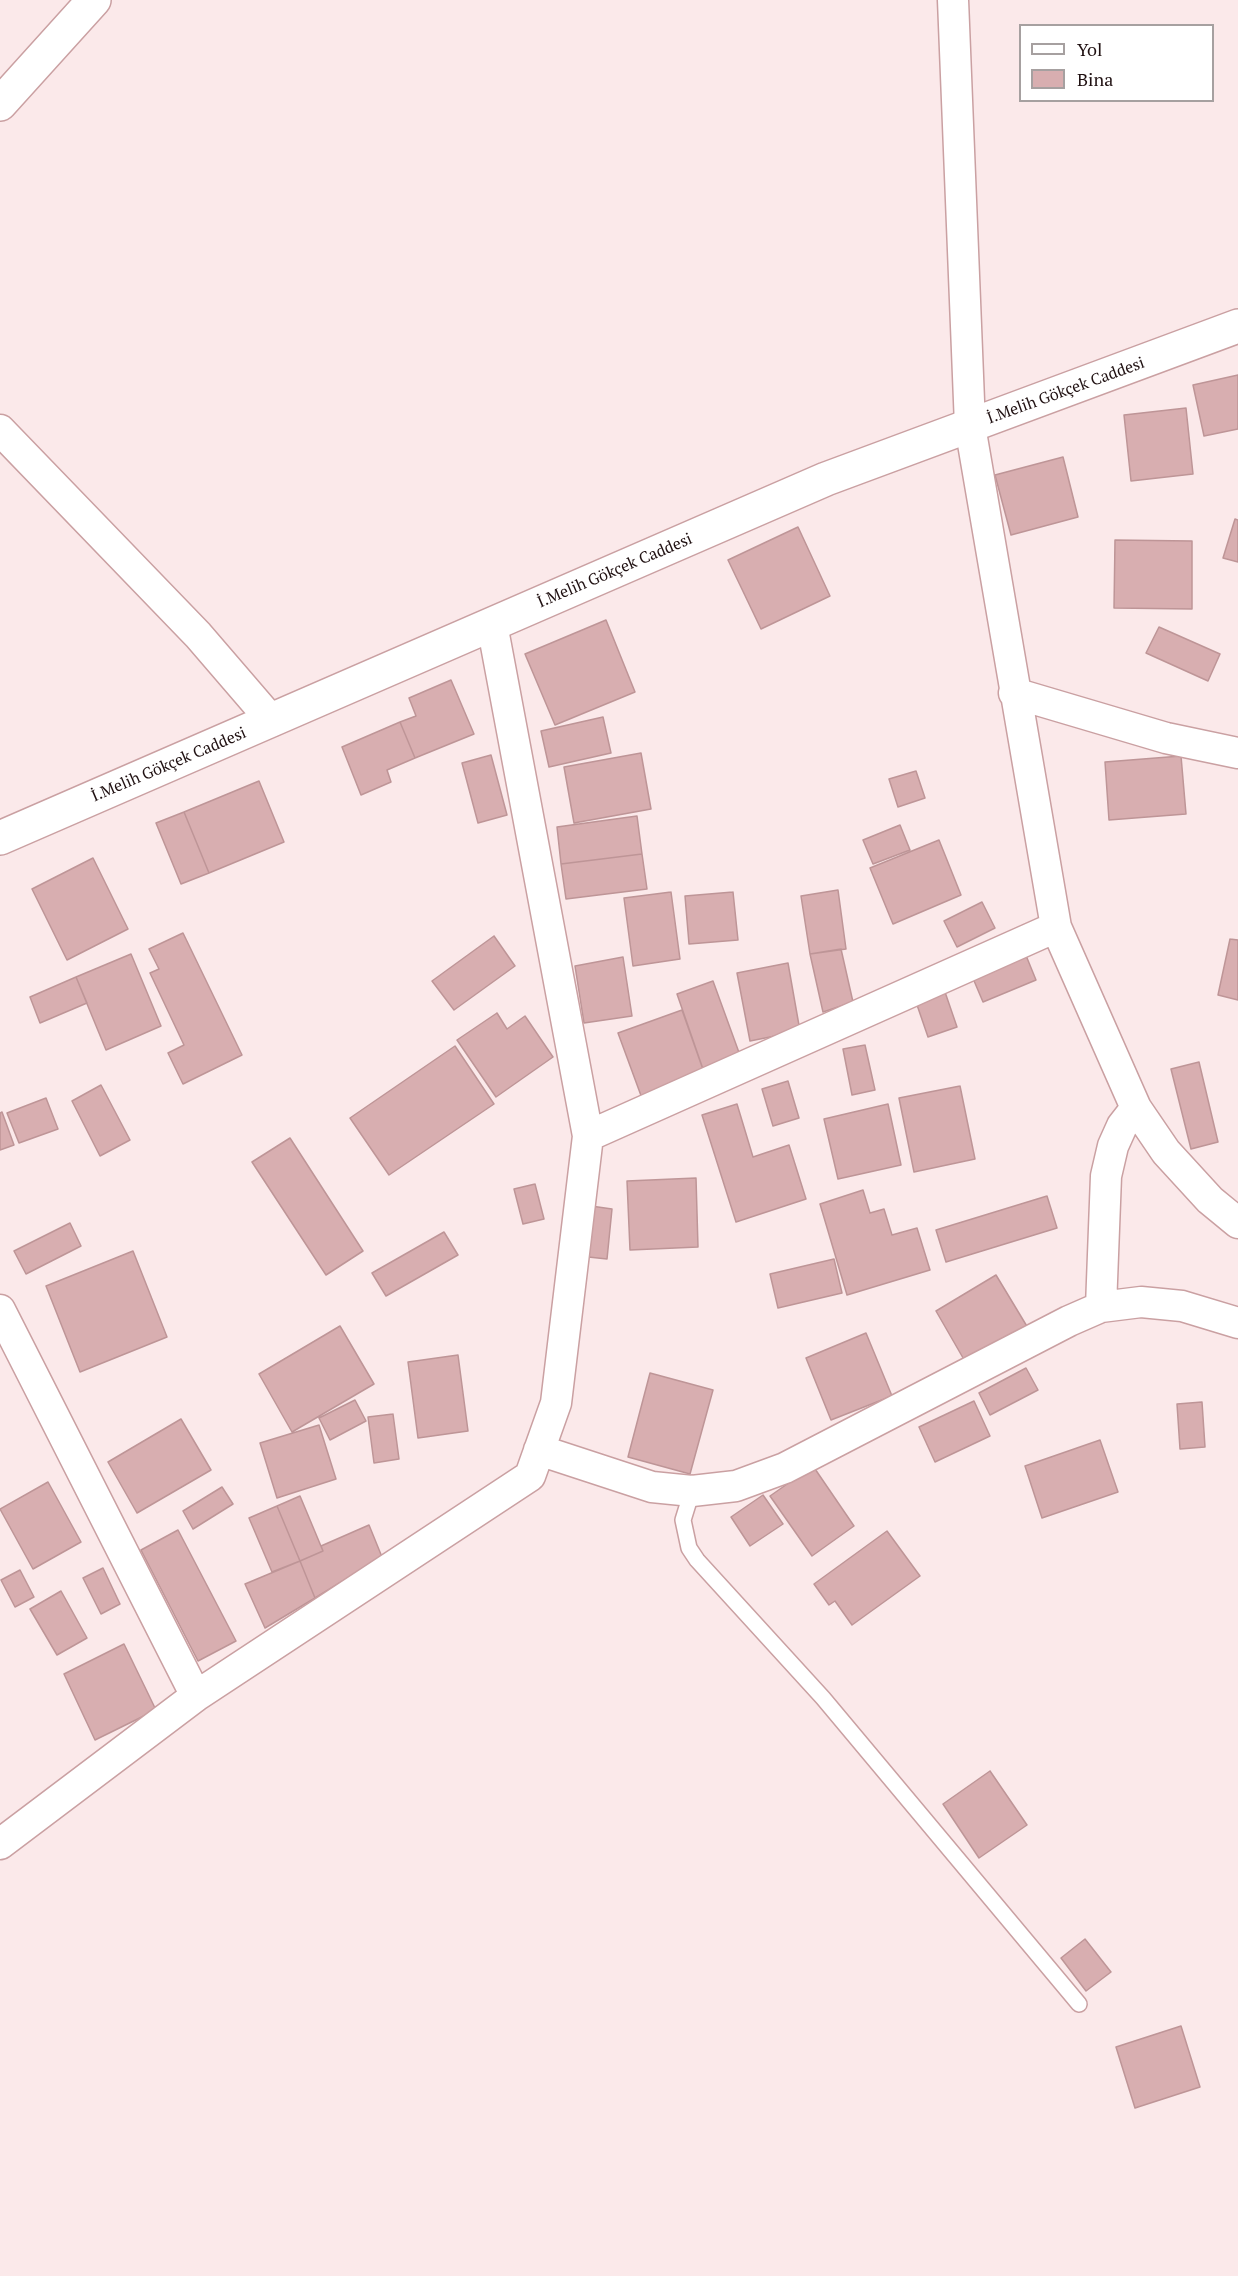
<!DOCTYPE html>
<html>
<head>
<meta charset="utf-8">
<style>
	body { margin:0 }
	#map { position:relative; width:1238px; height:2276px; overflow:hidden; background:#fbe9ea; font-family:"PT Serif",serif }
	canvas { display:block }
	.legend { position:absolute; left:1019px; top:24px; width:195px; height:78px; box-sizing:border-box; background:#fff; border:2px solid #a6a0a0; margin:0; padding:8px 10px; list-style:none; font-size:18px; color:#201112 }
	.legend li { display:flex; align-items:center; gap:12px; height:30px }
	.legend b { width:30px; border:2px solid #a6a0a0 }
</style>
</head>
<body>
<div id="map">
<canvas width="1238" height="2276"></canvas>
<ul class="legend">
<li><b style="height:8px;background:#fff"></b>Yol</li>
<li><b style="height:16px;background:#d8aeb0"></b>Bina</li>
</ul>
</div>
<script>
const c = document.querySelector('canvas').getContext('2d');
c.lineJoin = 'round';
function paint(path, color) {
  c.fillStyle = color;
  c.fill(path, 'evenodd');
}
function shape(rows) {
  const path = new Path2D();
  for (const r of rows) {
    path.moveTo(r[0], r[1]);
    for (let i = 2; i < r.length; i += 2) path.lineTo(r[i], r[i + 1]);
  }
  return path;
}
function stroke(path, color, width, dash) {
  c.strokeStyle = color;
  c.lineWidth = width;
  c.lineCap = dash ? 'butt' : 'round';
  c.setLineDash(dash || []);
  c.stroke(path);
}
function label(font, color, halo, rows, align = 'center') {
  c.font = font + ' "PT Serif",serif';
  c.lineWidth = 4.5;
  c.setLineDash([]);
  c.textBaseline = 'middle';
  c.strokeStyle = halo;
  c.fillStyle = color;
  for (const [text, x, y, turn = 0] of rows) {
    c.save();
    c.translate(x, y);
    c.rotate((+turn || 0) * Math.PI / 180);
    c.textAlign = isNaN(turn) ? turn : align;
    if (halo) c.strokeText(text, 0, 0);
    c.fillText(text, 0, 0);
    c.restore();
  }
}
const building = shape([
	[1238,375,1238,429,1204,436,1193,385,1238,375],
	[1186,408,1193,474,1131,481,1124,415,1186,408],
	[1063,457,1078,517,1011,535,995,475,1063,457],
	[1235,519,1238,520,1238,562,1223,558,1235,519],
	[798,527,830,596,761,629,728,560,798,527],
	[1115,540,1192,541,1192,609,1114,608,1115,540],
	[606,620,635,692,555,725,525,654,606,620],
	[1159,627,1220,654,1208,681,1146,653,1159,627],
	[451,680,474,734,415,758,400,722,416,716,409,698,451,680],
	[603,717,611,753,549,767,541,731,603,717],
	[400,722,415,758,387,770,391,782,361,795,342,747,400,722],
	[641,753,651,809,574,823,564,767,641,753],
	[491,755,507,815,478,823,462,763,491,755],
	[1181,756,1186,814,1109,820,1105,762,1181,756],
	[916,771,925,798,898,807,889,779,916,771],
	[259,781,284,842,209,873,184,812,259,781],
	[184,812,209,873,181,884,156,823,184,812],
	[637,816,642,854,561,864,557,827,637,816],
	[900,825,910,850,873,864,863,840,900,825],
	[939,840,961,895,893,924,870,868,939,840],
	[642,854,647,889,566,899,561,864,642,854],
	[93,858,128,929,67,960,32,889,93,858],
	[838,890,846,949,810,954,801,896,838,890],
	[671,892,680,959,633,966,624,898,671,892],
	[733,892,738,940,689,944,685,896,733,892],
	[982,902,995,928,957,947,944,921,982,902],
	[183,933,242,1055,183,1084,168,1053,184,1045,150,973,159,969,149,949,183,933],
	[494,936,515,966,454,1010,432,981,494,936],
	[1230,939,1238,940,1238,1000,1218,995,1230,939],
	[841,949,853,1002,823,1012,810,954,841,949],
	[1025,953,1036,980,983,1002,972,976,1025,953],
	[131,954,161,1026,106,1050,76,977,131,954],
	[623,957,632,1016,584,1023,575,966,623,957],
	[788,963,800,1031,750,1041,737,973,788,963],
	[76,977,87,1003,40,1023,30,997,76,977],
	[713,981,741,1058,704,1072,677,994,713,981],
	[945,992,957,1027,928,1037,916,1002,945,992],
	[682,1010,706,1078,643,1101,618,1033,682,1010],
	[497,1013,507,1029,525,1016,553,1057,496,1097,457,1040,497,1013],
	[865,1045,875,1090,852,1095,843,1049,865,1045],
	[455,1046,494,1104,389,1175,350,1118,455,1046],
	[1199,1062,1218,1142,1191,1149,1171,1069,1199,1062],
	[788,1081,799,1118,773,1126,762,1089,788,1081],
	[101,1085,130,1140,100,1156,72,1101,101,1085],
	[960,1086,975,1159,914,1172,899,1098,960,1086],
	[46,1098,58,1129,19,1143,7,1113,46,1098],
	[737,1104,753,1157,789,1145,806,1199,736,1222,702,1115,737,1104],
	[888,1104,901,1165,838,1179,824,1119,888,1104],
	[2,1112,14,1145,0,1150,0,1113,2,1112],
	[290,1138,363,1251,326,1275,252,1162,290,1138],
	[696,1178,698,1247,630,1250,627,1181,696,1178],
	[535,1184,544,1219,523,1224,514,1189,535,1184],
	[863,1190,870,1213,884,1209,892,1235,917,1228,930,1270,847,1295,820,1204,863,1190],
	[1047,1196,1057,1228,946,1262,936,1230,1047,1196],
	[584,1205,612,1209,607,1259,579,1256,584,1205],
	[70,1223,81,1246,26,1274,14,1251,70,1223],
	[444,1232,458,1255,386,1296,372,1273,444,1232],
	[133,1251,167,1337,80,1372,46,1286,133,1251],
	[834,1259,842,1293,778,1308,770,1274,834,1259],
	[996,1275,1031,1333,970,1370,936,1311,996,1275],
	[340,1326,374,1384,292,1432,259,1374,340,1326],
	[866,1333,892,1396,831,1420,806,1358,866,1333],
	[458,1355,468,1431,418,1438,408,1362,458,1355],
	[1026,1368,1038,1390,990,1415,979,1393,1026,1368],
	[650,1373,713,1390,690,1474,628,1457,650,1373],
	[355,1400,366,1421,330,1440,319,1418,355,1400],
	[974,1401,990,1436,935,1462,919,1427,974,1401],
	[1202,1402,1205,1447,1180,1449,1177,1404,1202,1402],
	[393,1414,399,1459,374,1463,368,1417,393,1414],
	[181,1419,211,1470,137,1513,108,1462,181,1419],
	[319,1425,336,1479,277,1498,260,1443,319,1425],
	[1100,1440,1118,1492,1042,1518,1025,1466,1100,1440],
	[813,1466,854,1526,812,1556,770,1496,813,1466],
	[48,1482,81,1542,33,1569,0,1509,48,1482],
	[222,1487,233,1504,193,1529,183,1511,222,1487],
	[763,1495,783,1524,750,1546,731,1517,763,1495],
	[300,1496,323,1551,300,1561,277,1506,300,1496],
	[277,1506,300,1561,272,1572,249,1518,277,1506],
	[369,1525,382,1557,315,1598,300,1561,323,1551,321,1546,369,1525],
	[178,1530,236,1641,198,1661,141,1550,178,1530],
	[887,1531,920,1576,852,1625,835,1601,829,1605,814,1584,887,1531],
	[300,1561,315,1598,265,1628,245,1584,300,1561],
	[103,1568,120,1604,101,1614,83,1578,103,1568],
	[20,1570,34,1597,15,1607,1,1580,20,1570],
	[61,1591,87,1638,57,1655,30,1609,61,1591],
	[124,1644,156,1710,95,1740,64,1674,124,1644],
	[990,1771,1027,1825,979,1858,943,1804,990,1771],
	[1085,1939,1111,1972,1086,1991,1061,1958,1085,1939],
	[1181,2026,1200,2087,1135,2108,1116,2047,1181,2026]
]);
paint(building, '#d8aeb0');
stroke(building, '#be9597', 1.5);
const service = shape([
	[692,1491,683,1520,689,1548,697,1560,823,1698,1079,2004]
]);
const minor = shape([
	[953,0,970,426,1056,927,1136,1108,1166,1152,1210,1200,1238,1223],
	[0,430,198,635,272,721],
	[1014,693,1166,738,1238,753],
	[588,1136,1056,927],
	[1101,1307,1106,1176,1113,1146,1122,1126,1136,1108],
	[0,1310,196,1696],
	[539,1450,652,1487,692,1491,736,1486,785,1468,1069,1321,1101,1307,1141,1302,1182,1306,1238,1323],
	[0,1844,196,1696,530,1476,556,1403,588,1136,492,624]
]);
const tertiary = shape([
	[0,104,94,0],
	[0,838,826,479,1238,326]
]);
stroke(service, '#caa0a2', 18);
stroke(minor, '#caa0a2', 33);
stroke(tertiary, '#caa0a2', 36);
stroke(service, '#fff', 15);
stroke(minor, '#fff', 30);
stroke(tertiary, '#fff', 33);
label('16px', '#201112', '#fff', [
	["İ.Melih Gökçek Caddesi",1066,391,-20],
	["İ.Melih Gökçek Caddesi",615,571,-23],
	["İ.Melih Gökçek Caddesi",169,765,-23]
]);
</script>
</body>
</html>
